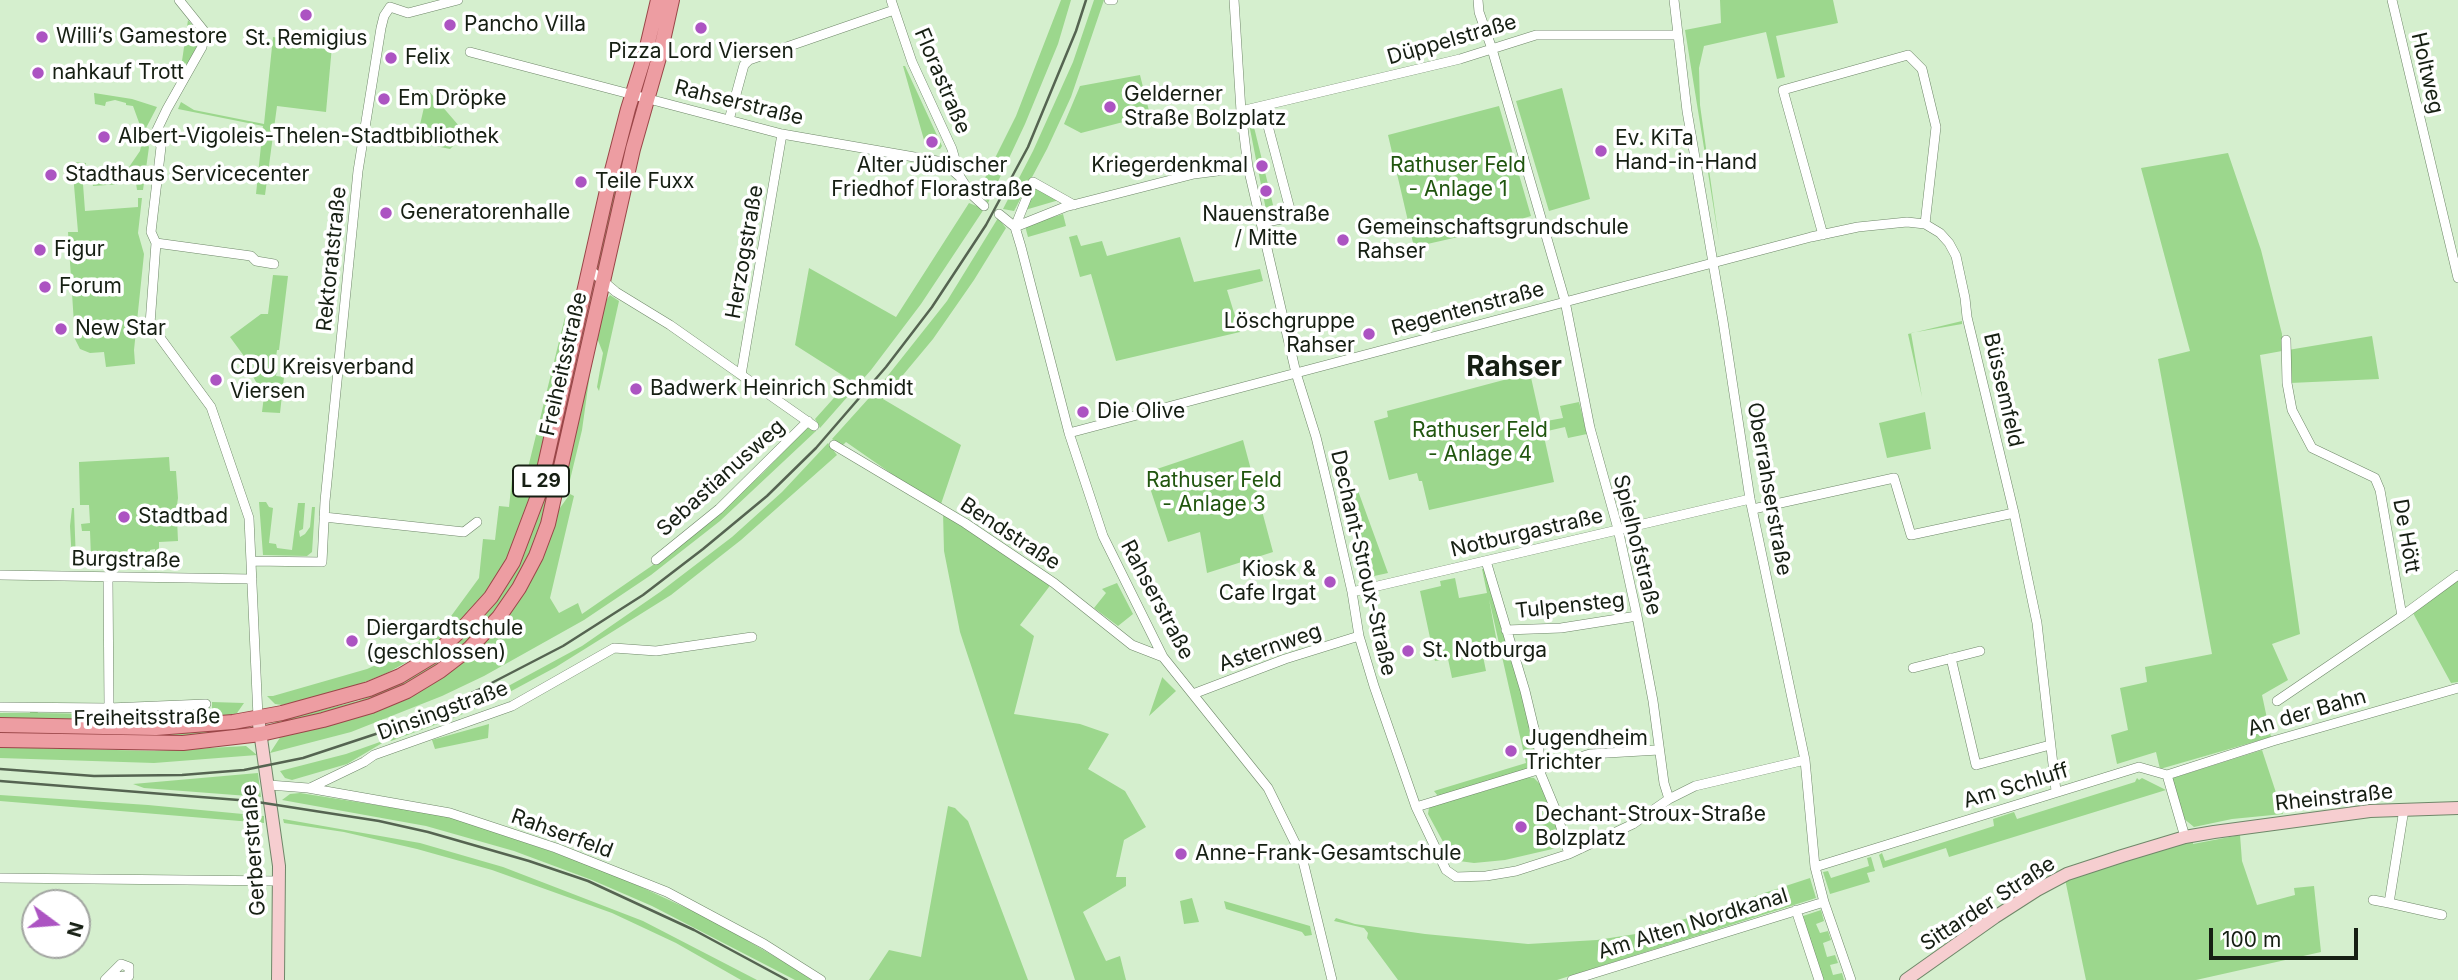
<!DOCTYPE html>
<html>
<head>
<meta charset="utf-8">
<style>
	body { margin:0 }
	#map { position:relative; width:2458px; height:980px; overflow:hidden; background:#d5efce; font-family:Inter,sans-serif }
	canvas { display:block }
	.north { position:absolute; left:21px; top:889px; width:70px; height:70px; box-sizing:border-box; background:#fff; border:2px solid #a2a5a1; border-radius:50%; rotate:106deg; font-size:19px; font-weight:700; line-height:28px; text-align:center; color:#161f13 }
	.north::after { content:''; display:block; margin:auto; width:24px; height:32px; background:#ac54c2; clip-path:polygon(50% 0,100% 100%,50% 72%,0 100%) }
	.scale { position:absolute; left:2209px; top:928px; width:149px; height:32px; box-sizing:border-box; border:4px solid #161f13; border-top:0; padding-left:9px; font-size:21px; line-height:24px; white-space:nowrap; color:#161f13; -webkit-text-stroke:5px #fff; paint-order:stroke }
</style>
</head>
<body>
<div id="map">
<canvas width="2458" height="980"></canvas>
<div class="north">N</div>
<div class="scale">100 m</div>
</div>
<script>
const c = document.querySelector('canvas').getContext('2d');
c.lineJoin = 'round';
function paint(path, color) {
  c.fillStyle = color;
  c.fill(path, 'evenodd');
}
function shape(rows) {
  const path = new Path2D();
  for (const r of rows) {
    path.moveTo(r[0], r[1]);
    for (let i = 2; i < r.length; i += 2) path.lineTo(r[i], r[i + 1]);
  }
  return path;
}
function stroke(path, color, width, dash) {
  c.strokeStyle = color;
  c.lineWidth = width;
  c.lineCap = dash ? 'butt' : 'round';
  c.setLineDash(dash || []);
  c.stroke(path);
}
function label(font, color, halo, rows, align = 'center') {
  c.font = font + ' Inter,sans-serif';
  c.lineWidth = 7;
  c.setLineDash([]);
  c.textBaseline = 'middle';
  c.strokeStyle = halo;
  c.fillStyle = color;
  for (const [text, x, y, turn = 0] of rows) {
    c.save();
    c.translate(x, y);
    c.rotate((+turn || 0) * Math.PI / 180);
    c.textAlign = isNaN(turn) ? turn : align;
    if (halo) c.strokeText(text, 0, 0);
    c.fillText(text, 0, 0);
    c.restore();
  }
}
paint(shape([
	[1061,0,1071,0,1058,44,1025,124,988,203,979,190,1016,116],
	[1094,0,1104,0,1071,97,1047,149,1014,211,1003,209,1033,151,1073,62],
	[1720,0,1833,0,1838,23,1776,36,1785,77,1777,79,1766,32,1704,46,1699,68,1700,105,1719,241,1685,30,1721,23],
	[188,20,194,27,198,40,195,52,188,65,182,61],
	[273,37,332,46,326,112,277,106,265,195,256,194,263,126,178,109,181,102,194,110,264,124],
	[903,66,905,66,942,146,940,149,926,147],
	[1140,75,1150,115,1081,133,1064,124,1080,86],
	[1562,88,1590,199,1549,211,1516,101],
	[428,90,466,134,450,149,416,142],
	[94,93,132,99,157,107,146,128,141,128,133,106,126,105,126,103,115,100,106,102,105,106,95,104],
	[1499,106,1531,216,1498,226,1498,228,1414,247,1388,135],
	[1253,123,1275,213,1267,215,1249,124],
	[628,133,599,274,596,274,616,182],
	[142,141,146,142,149,147,143,190,137,190,136,183,93,186,92,182,83,184,85,211,138,207,138,198,142,198,138,233,144,254,134,350,135,364,106,367,104,352,90,353,80,349,75,339,68,232,78,232,72,162,86,163,86,168,104,175,122,172,129,167,140,151],
	[2228,153,2261,250,2282,334,2282,351,2260,355,2300,634,2272,644,2288,680,2262,695,2271,737,2160,769,2156,752,2117,764,2111,735,2128,730,2120,688,2147,682,2145,667,2212,654,2158,359,2190,351,2141,168],
	[1035,188,1059,200,1025,210],
	[969,203,984,209,921,304,871,370,820,428,815,419,850,380,795,345,809,268,896,317],
	[1063,214,1066,226,1028,237,1025,226],
	[998,218,1006,228,974,280,933,339,883,399,961,445,941,504,925,497,846,442,842,446,832,439,878,388,947,301],
	[1077,235,1081,246,1102,241,1107,256,1180,237,1194,282,1260,269,1263,281,1227,290,1240,332,1116,361,1091,274,1080,277,1069,237],
	[273,275,288,276,279,350,277,350,275,364,278,365,276,376,284,377,280,413,262,412,264,396,251,373,252,367,230,337,261,314,268,314],
	[610,295,619,301,599,391,597,387,603,353,597,338,604,303],
	[586,315,569,395,564,438,542,527,525,566,499,608,473,637,440,666,397,690,357,705,312,718,273,724,276,721,358,701,395,686,438,662,470,631,495,602,519,563],
	[565,317,568,334,536,483,513,547,495,580,475,606,447,634,414,658,387,673,348,689,282,705,275,704,267,696,273,696,367,669,408,651,446,623,479,578,483,539,495,540,499,506,509,507,512,479,525,480],
	[1962,321,1962,324,1911,333,1922,397,1908,334],
	[2372,336,2379,379,2290,383,2288,350],
	[592,359,582,430,570,480,565,480],
	[1530,373,1541,422,1563,418,1560,406,1579,402,1587,434,1568,438,1565,427,1543,432,1554,482,1429,510,1422,481,1419,481,1417,473,1389,480,1374,421,1388,417,1387,411],
	[1925,412,1931,449,1887,458,1879,423],
	[808,426,816,431,720,521,651,575,584,620,484,676,442,696,351,732,270,753,281,736,336,722,483,643,557,512,570,494,574,496,550,598,559,613,578,603,582,614,666,556,721,511,763,473],
	[1243,440,1273,552,1207,573,1200,532,1168,542,1145,473],
	[828,443,837,455,741,540,671,595,556,667,504,695,454,718,391,741,389,739,347,764,292,780,285,778,280,771,346,754,453,716,582,646,660,592,732,537,782,492],
	[169,457,170,471,176,471,178,498,176,512,174,515,177,519,178,541,159,542,159,553,155,553,155,549,150,550,150,570,86,562,83,559,91,558,90,531,82,531,81,524,90,523,89,505,80,505,79,462],
	[1357,488,1388,573,1365,578,1346,491],
	[259,502,266,502,269,507,273,508,269,543,276,544,277,548,292,550,298,503,305,503,303,529,299,531,300,537,305,534,310,527,312,507,315,507,312,552,307,556,263,555],
	[72,508,74,508,76,562,72,562,70,526],
	[943,512,1052,583,1020,625,1034,636,1014,714,1080,724,1109,734,1088,769,1125,791,1146,827,1124,840,1116,877,1126,877,1126,886,1083,912,1106,961,1120,956,1126,980,1075,980,960,632,944,551],
	[1482,569,1484,569,1527,711,1535,750,1535,761,1527,770,1438,796,1434,791,1526,763,1489,599,1498,648,1482,651,1486,671,1452,678,1448,659,1435,661,1420,591,1441,586,1440,581,1455,578,1459,598,1487,593],
	[2458,580,2458,682,2451,683,2413,613],
	[1117,583,1133,614,1118,626,1094,608,1106,593,1102,589],
	[1162,677,1176,691,1149,716,1162,678],
	[212,702,244,703,237,713,228,717,159,722,0,718,0,713,30,713,30,710,37,710,38,713,99,714,99,711,116,711,116,718,134,718,134,711,140,711,140,718,157,719,157,711,163,711,163,718,181,719,181,710,199,717,212,717],
	[489,724,488,738,435,749,432,740],
	[240,727,239,729,207,734,167,736,58,733,0,735,0,733,9,733,13,728],
	[246,746,257,755,154,763,0,758,0,747,154,751],
	[2262,750,2283,814,2232,819,2194,827,2183,818,2170,779],
	[258,773,261,797,144,788,133,784],
	[1526,777,1534,778,1542,786,1563,844,1561,847,1505,860,1474,863,1459,861,1448,851,1428,814,1429,808,1433,805,1488,790],
	[2137,778,2139,780,2142,778,2166,790,1949,857,1946,848,1883,868,1879,855,1882,853,1885,861,1994,826,1993,819,2014,812,2017,819,2135,782],
	[300,793,446,816,553,852,624,879,712,920,815,980,795,980,652,906,592,880,514,851,426,826,282,800,290,794],
	[0,795,148,805,264,816,264,823,0,801],
	[948,806,955,808,968,821,1028,980,869,980,889,950,921,957],
	[283,819,420,843,503,867,643,921,757,980,741,980,676,943,612,913,492,870,417,849,344,832,284,823],
	[2240,835,2242,861,2257,905,2295,895,2294,888,2314,886,2321,952,2196,980,2086,980,2065,879,2183,843,2193,841,2193,844],
	[1871,857,1875,871,1867,873,1870,882,1830,894,1823,872,1828,871,1831,878,1869,866,1867,858],
	[1810,878,1816,898,1557,980,1398,980,1367,938,1368,933,1364,928,1334,921,1336,918,1355,924,1425,934,1528,944,1597,940,1642,933],
	[1192,898,1199,922,1184,924,1180,901],
	[1224,901,1310,926,1312,935,1305,936,1302,932,1226,909],
	[1821,910,1824,921,1816,924,1820,933,1828,931,1831,940,1823,943,1827,957,1835,955,1838,963,1830,965,1833,975,1842,973,1844,980,1823,980,1802,919,1803,916]
]), '#9cd78d');
const street = shape([
	[179,0,204,31,204,38,202,47,167,109,156,132,161,147,151,232,156,243,150,324,211,407,249,518,258,717],
	[891,0,912,62,952,149,960,177],
	[1109,0,1113,0],
	[1234,0,1241,111,1248,167,1296,373,1316,437,1330,495,1352,592,1359,636,1374,686,1416,807,1446,870,1456,877,1486,876,1516,871,1569,854,1633,824,1669,799,1695,786,1805,760],
	[1478,0,1479,12,1492,49,1565,301,1590,428,1618,529,1637,616,1653,701,1664,783,1669,799],
	[1674,0,1687,111,1723,321,1750,499,1805,760,1815,867,1824,902,1851,980],
	[2392,0,2458,278],
	[390,7,408,13,458,0],
	[470,52,782,134,943,162,960,177,971,194,984,206],
	[1241,111,1460,59,1536,35,1677,35],
	[729,120,744,65,749,60,894,10],
	[999,214,1015,227,1021,247,1069,433,1103,536,1163,657,1268,788,1302,857,1332,980],
	[1261,223,1292,217,1263,107],
	[1015,227,1065,207,1194,174,1248,167],
	[1015,227,1033,182,1074,205],
	[1823,235,1783,90,1908,55,1922,69,1936,127,1925,224],
	[156,243,251,256,256,261,274,264],
	[589,269,616,292,670,325,814,426],
	[2286,340,2287,383,2292,410,2312,448,2375,478,2380,490,2402,616],
	[741,375,782,134],
	[1069,433,1811,237,1858,227,1907,222,1925,224,1940,233,1949,243,1956,256,1965,298,1967,317,2014,513,2037,623,2056,791],
	[834,445,965,523,1054,583,1132,645,1163,657],
	[1753,509,1894,478,1911,535,2014,513],
	[324,517,464,532,477,522],
	[656,560,719,509,808,421],
	[252,561,322,562,325,501,358,171,381,28,384,16,390,7],
	[1486,561,1525,691,1539,749,1539,770,1556,811,1569,854],
	[0,575,252,579],
	[108,578,109,708],
	[1352,592,1750,499],
	[1506,630,1561,628,1637,616],
	[1951,658,1976,765,2050,745],
	[1913,668,1980,651],
	[1193,694,1285,659,1359,636],
	[2277,701,2402,616,2458,575],
	[0,707,109,708,206,704],
	[2167,775,2273,741,2458,688],
	[2167,775,2185,837],
	[269,785,308,788,450,813,556,848,667,892,764,944,821,980],
	[310,788,364,762,374,755,512,706,614,648,656,651,752,637],
	[1416,807,1590,754,1659,750],
	[2404,809,2389,903,2442,915],
	[1815,867,2139,767,2167,775],
	[0,878,279,881],
	[2373,900,2389,903],
	[1796,910,1819,980],
	[105,980,121,964,129,967,129,976,108,977],
	[1572,980,1824,902]
]);
const secondary = shape([
	[258,717,279,866,278,980],
	[1906,980,1995,917,2037,890,2067,874,2122,856,2185,837,2214,832,2370,811,2458,808]
]);
const primary = shape([
	[0,725,156,728,233,722,282,713,369,689,400,676,433,656,463,628,491,597,513,562,538,496,608,186,628,109,646,51,658,0],
	[0,740,183,743,261,734,323,720,371,706,407,691,440,671,470,648,499,617,519,588,536,556,548,524,633,149,660,54,672,0]
]);
stroke(street, '#6f8769', 10);
stroke(secondary, '#6f8769', 14);
stroke(primary, '#9a4648', 16);
stroke(street, '#fff', 9);
stroke(secondary, '#f6ced0', 12);
stroke(primary, '#ed9da2', 14);
stroke(shape([
	[0,769,94,776,182,775,244,770,303,758,409,723,478,690,563,646,643,595,703,549,767,496,816,448,886,367,932,307,986,225,1028,147,1076,31,1086,0],
	[0,781,251,801,379,821,428,832,529,861,588,881,694,930,787,980]
]), '#556451', 2.5);
for (const [x, y, r, color] of [
	[306,15,7,"#ac54c2"],
	[450,25,7,"#ac54c2"],
	[701,28,7,"#ac54c2"],
	[42,37,7,"#ac54c2"],
	[391,58,7,"#ac54c2"],
	[38,73,7,"#ac54c2"],
	[384,99,7,"#ac54c2"],
	[1110,107,7,"#ac54c2"],
	[104,137,7,"#ac54c2"],
	[932,142,7,"#ac54c2"],
	[1601,151,7,"#ac54c2"],
	[1262,166,7,"#ac54c2"],
	[51,175,7,"#ac54c2"],
	[581,182,7,"#ac54c2"],
	[1266,191,7,"#ac54c2"],
	[386,213,7,"#ac54c2"],
	[1343,240,7,"#ac54c2"],
	[40,250,7,"#ac54c2"],
	[45,287,7,"#ac54c2"],
	[61,329,7,"#ac54c2"],
	[1369,334,7,"#ac54c2"],
	[216,380,7,"#ac54c2"],
	[636,389,7,"#ac54c2"],
	[1083,412,7,"#ac54c2"],
	[124,517,7,"#ac54c2"],
	[1330,582,7,"#ac54c2"],
	[352,641,7,"#ac54c2"],
	[1408,651,7,"#ac54c2"],
	[1511,751,7,"#ac54c2"],
	[1521,827,7,"#ac54c2"],
	[1181,854,7,"#ac54c2"]
]) {
  const dot = new Path2D();
  dot.arc(x, y, r, 0, 2 * Math.PI);
  c.fillStyle = color;
  c.fill(dot);
  stroke(dot, '#fff', 2.5);
}
for (const [x, y, w] of [
	[541,481,56]
]) {
  const box = new Path2D();
  box.roundRect(x - w / 2, y - 15.5, w, 31, 5);
  c.fillStyle = '#fff';
  c.fill(box);
  stroke(box, '#161f13', 2);
}
label('bold 19px', '#161f13', null, [
	["L 29",541,481]
]);
label('21px', '#161f13', '#fff', [
	["Pancho Villa",464,25],
	["Willi‘s Gamestore",56,37],
	["St. Remigius",306,39,"center"],
	["Pizza Lord Viersen",701,52,"center"],
	["Felix",405,58],
	["nahkauf Trott",52,73],
	["Gelderner",1124,95],
	["Straße Bolzplatz",1124,119],
	["Em Dröpke",398,99],
	["Albert-Vigoleis-Thelen-Stadtbibliothek",118,137],
	["Ev. KiTa",1615,139],
	["Hand-in-Hand",1615,163],
	["Alter Jüdischer",932,166,"center"],
	["Friedhof Florastraße",932,190,"center"],
	["Kriegerdenkmal",1248,166,"right"],
	["Stadthaus Servicecenter",65,175],
	["Teile Fuxx",595,182],
	["Generatorenhalle",400,213],
	["Nauenstraße",1266,215,"center"],
	["/ Mitte",1266,239,"center"],
	["Gemeinschaftsgrundschule",1357,228],
	["Rahser",1357,252],
	["Figur",54,250],
	["Forum",59,287],
	["Löschgruppe",1355,322,"right"],
	["Rahser",1355,346,"right"],
	["New Star",75,329],
	["CDU Kreisverband",230,368],
	["Viersen",230,392],
	["Badwerk Heinrich Schmidt",650,389],
	["Die Olive",1097,412],
	["Stadtbad",138,517],
	["Kiosk &",1316,570,"right"],
	["Cafe Irgat",1316,594,"right"],
	["Diergardtschule",366,629],
	["(geschlossen)",366,653],
	["St. Notburga",1422,651],
	["Jugendheim",1525,739],
	["Trichter",1525,763],
	["Dechant-Stroux-Straße",1535,815],
	["Bolzplatz",1535,839],
	["Anne-Frank-Gesamtschule",1195,854]
], 'left');
label('21px', '#161f13', '#fff', [
	["Düppelstraße",1452,40,-16],
	["Holtweg",2427,73,77],
	["Florastraße",942,81,67],
	["Rahserstraße",739,103,14],
	["Herzogstraße",745,252,-80],
	["Rektoratstraße",332,259,-84],
	["Regentenstraße",1468,309,-15],
	["Freiheitsstraße",564,364,-77],
	["Büssemfeld",2003,390,77],
	["Sebastianusweg",721,478,-42],
	["Oberrahserstraße",1769,489,80],
	["Notburgastraße",1527,533,-13],
	["Bendstraße",1010,534,33],
	["De Hött",2406,536,80],
	["Spielhofstraße",1637,545,76],
	["Burgstraße",126,560,1],
	["Dechant-Stroux-Straße",1363,563,77],
	["Rahserstraße",1157,600,62],
	["Tulpensteg",1570,606,-6],
	["Asternweg",1270,648,-19],
	["Dinsingstraße",443,711,-20],
	["An der Bahn",2307,713,-16],
	["Freiheitsstraße",147,718,-1],
	["Am Schluff",2016,786,-17],
	["Rheinstraße",2334,798,-6],
	["Rahserfeld",562,834,20],
	["Gerberstraße",254,850,-94],
	["Sittarder Straße",1988,904,-33],
	["Am Alten Nordkanal",1693,924,-17]
]);
label('21px', '#21560f', '#fff', [
	["Rathuser Feld",1458,166],
	["- Anlage 1",1458,190],
	["Rathuser Feld",1480,431],
	["- Anlage 4",1480,455],
	["Rathuser Feld",1214,481],
	["- Anlage 3",1214,505]
]);
label('bold 28px', '#161f13', '#fff', [
	["Rahser",1514,368]
]);
</script>
</body>
</html>
